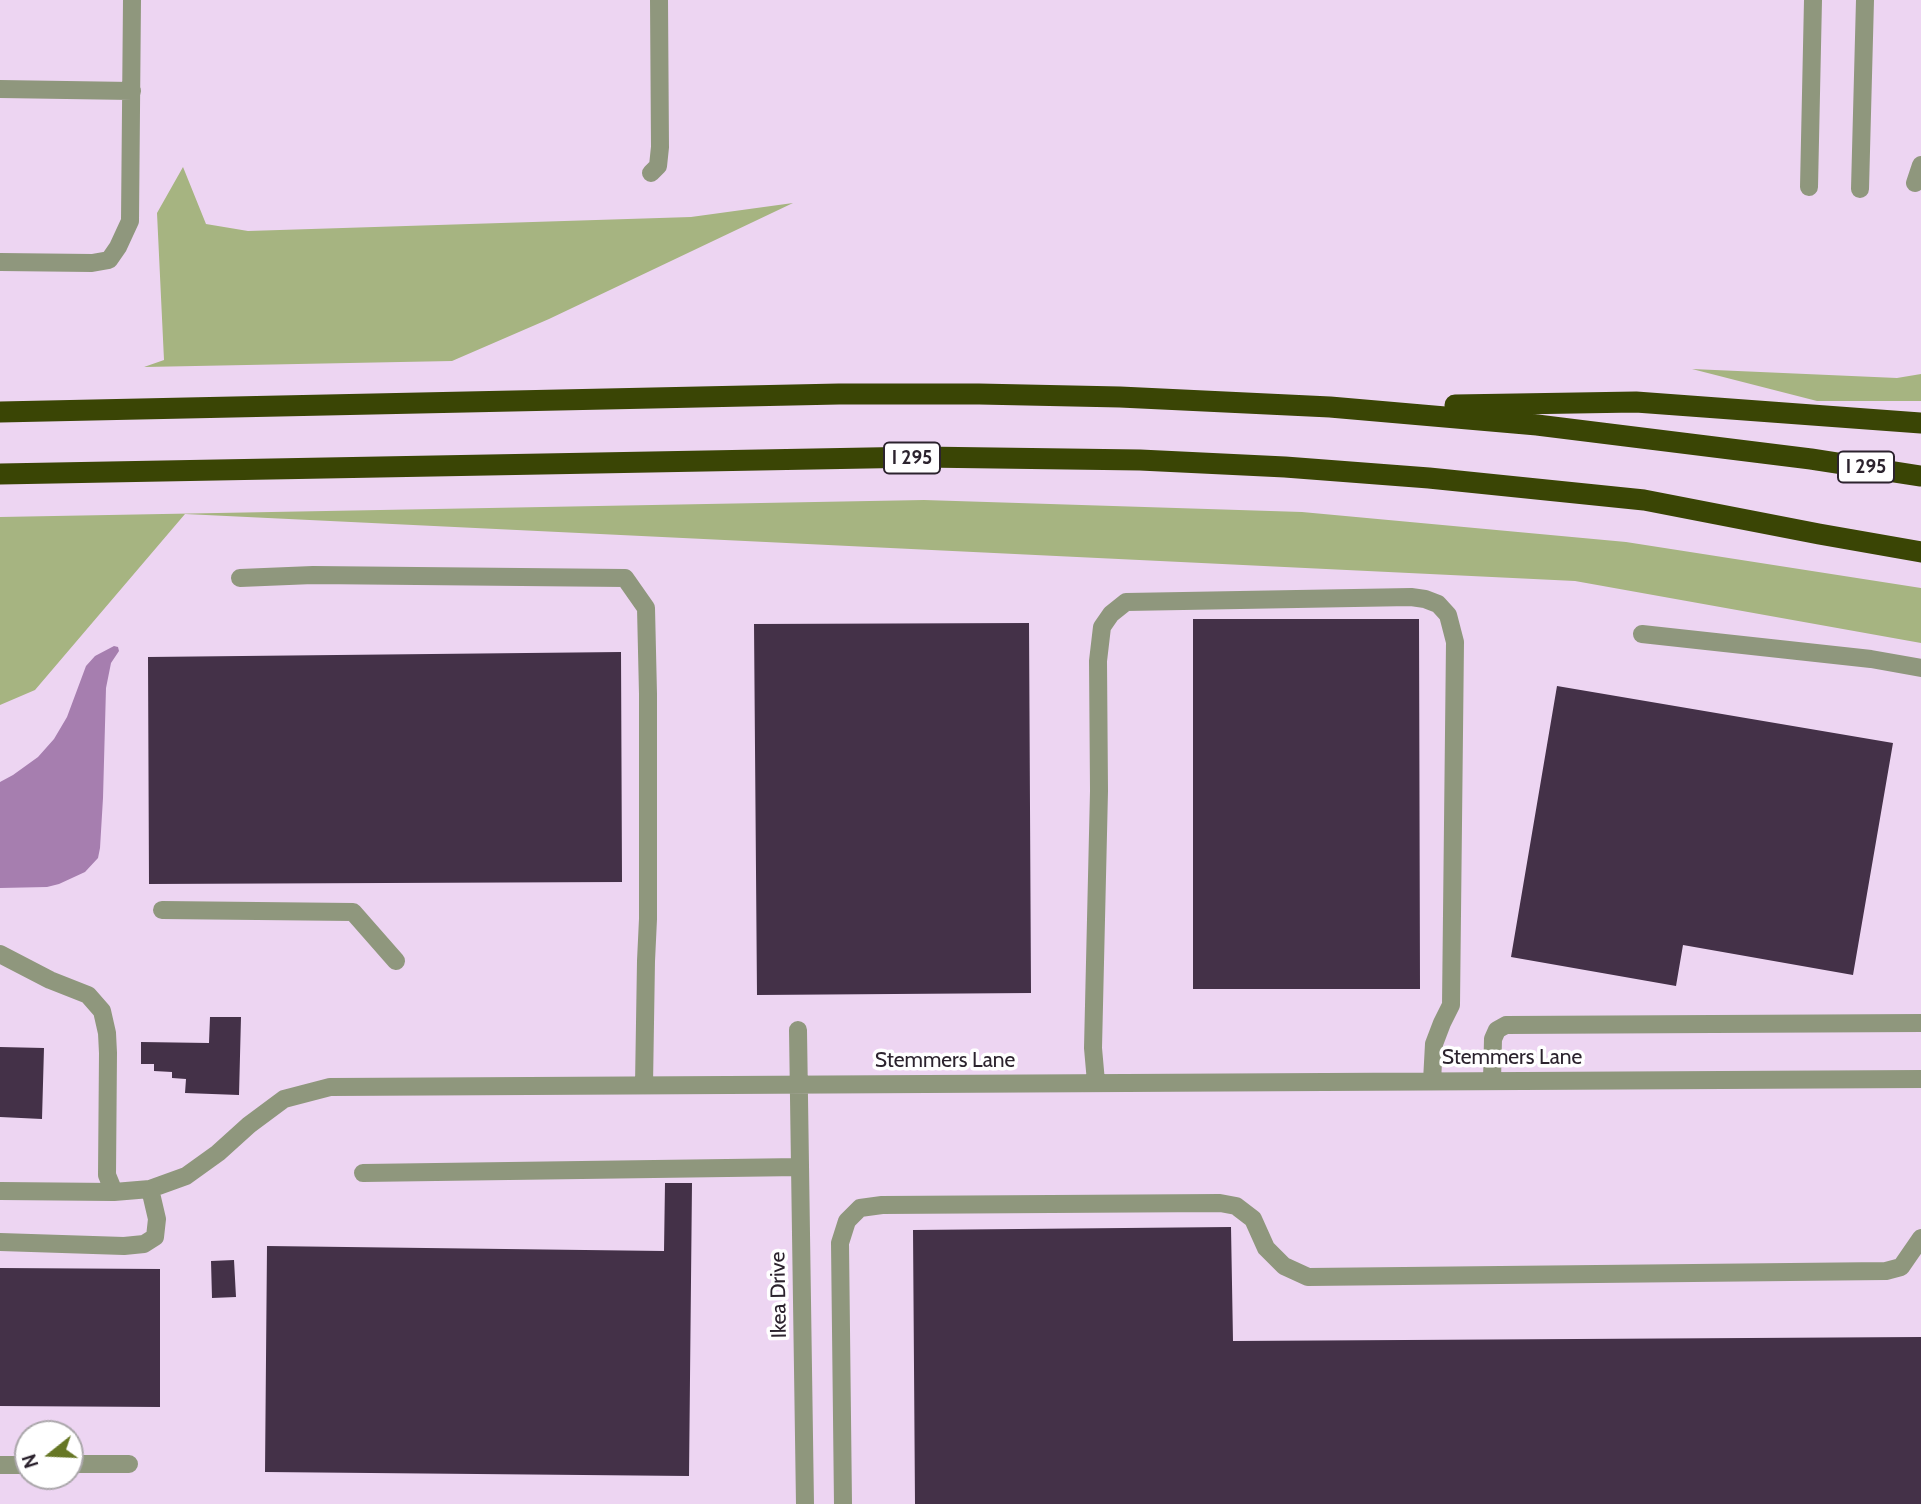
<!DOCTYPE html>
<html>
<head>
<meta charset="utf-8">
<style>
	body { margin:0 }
	#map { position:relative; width:1921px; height:1504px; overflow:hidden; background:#edd5f2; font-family:Cabin,sans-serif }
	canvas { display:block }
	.north { position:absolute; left:14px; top:1420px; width:70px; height:70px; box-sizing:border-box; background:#fff; border:2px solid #aba7ab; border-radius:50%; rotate:252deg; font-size:19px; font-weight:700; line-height:28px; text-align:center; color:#2c232e }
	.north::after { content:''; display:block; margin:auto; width:24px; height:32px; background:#667725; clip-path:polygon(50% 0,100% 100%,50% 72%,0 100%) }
</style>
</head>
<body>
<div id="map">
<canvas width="1921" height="1504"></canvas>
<div class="north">N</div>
</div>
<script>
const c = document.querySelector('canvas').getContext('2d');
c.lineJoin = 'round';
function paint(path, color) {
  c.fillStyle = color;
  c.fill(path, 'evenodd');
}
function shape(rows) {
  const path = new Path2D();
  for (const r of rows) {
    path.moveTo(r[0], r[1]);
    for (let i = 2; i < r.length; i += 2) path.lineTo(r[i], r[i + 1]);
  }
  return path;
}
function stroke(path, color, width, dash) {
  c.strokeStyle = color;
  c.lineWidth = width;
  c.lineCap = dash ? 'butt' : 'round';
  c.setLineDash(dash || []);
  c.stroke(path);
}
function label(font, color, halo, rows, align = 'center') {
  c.font = font + ' Cabin,sans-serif';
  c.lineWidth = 7;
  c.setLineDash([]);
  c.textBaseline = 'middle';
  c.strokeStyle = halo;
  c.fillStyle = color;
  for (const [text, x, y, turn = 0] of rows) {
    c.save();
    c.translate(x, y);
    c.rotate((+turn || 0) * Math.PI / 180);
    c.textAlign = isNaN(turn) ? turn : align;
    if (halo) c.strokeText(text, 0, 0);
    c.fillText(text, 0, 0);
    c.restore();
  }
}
paint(shape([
	[183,167,206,224,248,231,691,217,793,203,549,319,452,361,144,367,164,360,157,213],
	[1692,369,1897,378,1921,374,1921,401,1817,401],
	[924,500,1302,512,1626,542,1921,588,1921,643,1575,581,185,514,35,690,0,705,0,517]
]), '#a6b481');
paint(shape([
	[114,646,118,647,119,651,111,663,106,688,103,798,100,848,98,858,85,872,59,884,47,887,0,888,0,782,13,775,38,757,54,739,67,717,86,666,95,656]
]), '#a67eaf');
paint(shape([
	[1193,619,1419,619,1420,989,1193,989],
	[1029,623,1031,993,757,995,754,624],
	[621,652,622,882,149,884,148,657],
	[1557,686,1893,743,1853,975,1683,945,1676,986,1511,957],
	[210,1017,241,1017,239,1095,185,1093,186,1079,172,1078,172,1072,154,1071,154,1064,141,1064,141,1042,209,1043],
	[0,1047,44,1048,42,1119,0,1117],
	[665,1183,692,1183,689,1476,265,1472,267,1246,664,1251],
	[1231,1227,1233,1341,1921,1337,1921,1504,915,1504,913,1230],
	[234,1260,236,1297,212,1298,211,1261],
	[0,1268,160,1269,160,1407,0,1406]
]), '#443148');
stroke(shape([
	[0,89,132,91],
	[651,173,658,166,660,147,659,0],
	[1915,183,1921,165],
	[1809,187,1813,0],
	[1860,189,1865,0],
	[0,262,92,263,109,260,118,247,130,221,132,0],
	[240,578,313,575,625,578,646,608,648,694,648,919,646,961,644,1085],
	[1642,634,1871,659,1921,668],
	[162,910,353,912,396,961],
	[0,954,50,980,88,995,102,1011,107,1033,108,1053,107,1175,114,1192],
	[798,1030,805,1504],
	[1492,1081,1493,1039,1497,1030,1506,1025,1921,1023],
	[1096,1082,1093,1048,1099,791,1098,661,1102,627,1111,614,1126,602,1411,597,1425,599,1438,604,1448,615,1455,642,1451,1005,1442,1023,1434,1044,1432,1081],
	[363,1173,800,1167],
	[0,1191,114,1192,150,1189,186,1176,218,1153,249,1125,284,1099,330,1087,1921,1079],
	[0,1242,124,1246,144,1244,155,1237,157,1219,150,1189],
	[70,1464,129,1464],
	[0,1465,28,1465],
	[843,1504,840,1243,847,1221,860,1208,882,1205,1220,1203,1236,1206,1253,1219,1266,1248,1284,1266,1308,1277,1886,1271,1901,1267,1921,1238]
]), '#8f977d', 18);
stroke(shape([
	[1455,405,1636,402,1921,423],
	[0,412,839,394,979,394,1120,397,1330,407,1537,425,1811,459,1921,476],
	[0,474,922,457,1140,460,1285,467,1429,478,1644,500,1819,534,1921,552]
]), '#3a4505', 21);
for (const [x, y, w] of [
	[912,458,56],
	[1866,467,56]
]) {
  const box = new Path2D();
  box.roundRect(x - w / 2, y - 15.5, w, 31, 5);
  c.fillStyle = '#fff';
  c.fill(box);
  stroke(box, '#2c232e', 2);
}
label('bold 19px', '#2c232e', null, [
	["I 295",912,458],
	["I 295",1866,467]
]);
label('21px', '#2c232e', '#fff', [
	["Stemmers Lane",1512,1058],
	["Stemmers Lane",945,1061],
	["Ikea Drive",779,1295,-91]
]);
</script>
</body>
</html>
